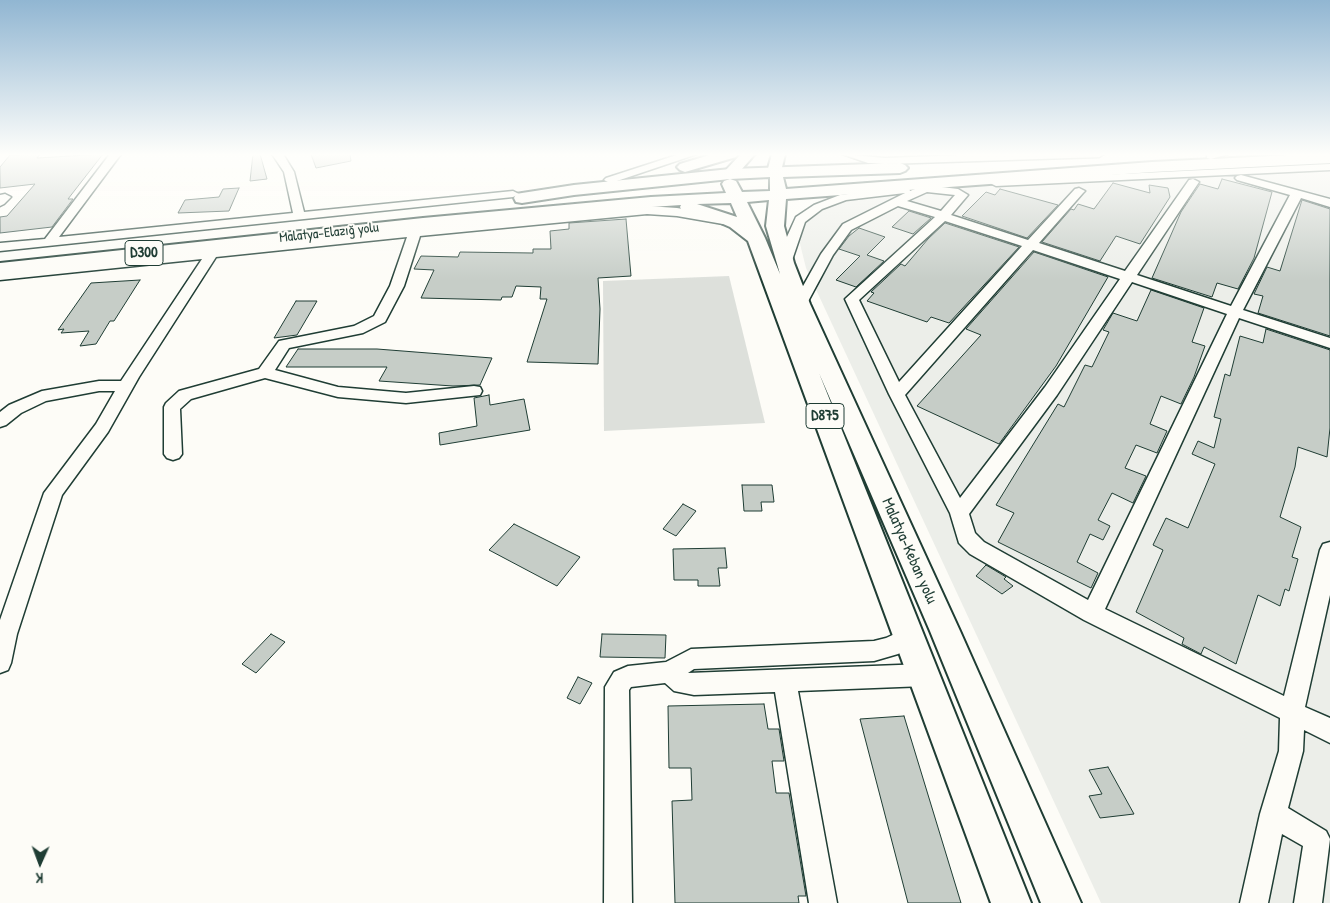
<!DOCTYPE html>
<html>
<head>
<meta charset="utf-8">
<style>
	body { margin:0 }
	#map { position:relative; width:1330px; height:903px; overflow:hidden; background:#fdfcf7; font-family:"Patrick Hand",sans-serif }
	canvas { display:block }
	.north { position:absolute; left:15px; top:838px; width:50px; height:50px; -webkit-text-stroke:4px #fdfcf7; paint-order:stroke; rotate:182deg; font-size:14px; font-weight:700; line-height:20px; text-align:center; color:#1f3d34 }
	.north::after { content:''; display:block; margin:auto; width:18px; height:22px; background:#1f3d34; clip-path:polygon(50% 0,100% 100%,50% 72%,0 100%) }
</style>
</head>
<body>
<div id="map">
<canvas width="1330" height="903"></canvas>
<div class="north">K</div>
</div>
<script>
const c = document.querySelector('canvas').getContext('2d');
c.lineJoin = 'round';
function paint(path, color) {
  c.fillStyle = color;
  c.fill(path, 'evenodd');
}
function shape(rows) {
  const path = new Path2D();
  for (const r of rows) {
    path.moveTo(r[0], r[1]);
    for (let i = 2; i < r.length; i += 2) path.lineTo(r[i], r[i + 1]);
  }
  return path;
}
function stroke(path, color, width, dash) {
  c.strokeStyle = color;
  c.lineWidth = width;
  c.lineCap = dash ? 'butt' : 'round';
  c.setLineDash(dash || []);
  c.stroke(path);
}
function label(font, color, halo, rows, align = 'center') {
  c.font = font + ' "Patrick Hand",sans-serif';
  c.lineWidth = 4;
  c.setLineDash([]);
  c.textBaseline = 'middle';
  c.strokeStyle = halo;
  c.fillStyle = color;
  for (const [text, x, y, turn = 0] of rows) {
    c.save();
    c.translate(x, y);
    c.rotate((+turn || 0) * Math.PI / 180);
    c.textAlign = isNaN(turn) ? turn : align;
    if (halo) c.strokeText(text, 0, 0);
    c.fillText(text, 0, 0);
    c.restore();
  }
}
paint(shape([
	[1330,169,1330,903,1101,903,806,268,797,232,804,221,821,209,845,199,887,193,945,188]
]), '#eceee9');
paint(shape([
	[729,276,765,423,604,431,603,281]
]), '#dde0db');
const building = shape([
	[40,154,37,158,103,154,68,199,73,199,52,227,0,233,0,217,7,216,35,184,0,188,0,167,10,155,40,154],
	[253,154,260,154,267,179,250,181,253,154],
	[311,154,350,154,351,161,316,168,311,154],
	[1222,179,1272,192,1254,258,1238,289,1217,283,1212,297,1152,278,1181,212,1200,184,1218,189,1222,179],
	[1113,183,1150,193,1149,185,1168,188,1170,197,1140,244,1116,236,1100,261,1042,242,1071,209,1074,210,1078,204,1094,209,1113,183],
	[239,188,229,211,178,213,185,200,219,197,223,189,239,188],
	[1000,189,1058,205,1027,238,962,216,986,192,995,195,1000,189],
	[1302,200,1330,209,1330,336,1258,313,1263,296,1254,294,1267,267,1280,271,1302,200],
	[909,211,931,218,913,234,892,227,909,211],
	[626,219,631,276,598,278,600,309,598,364,527,362,547,299,540,299,541,287,516,286,512,297,502,297,501,300,421,298,434,270,414,269,421,256,458,257,460,252,533,253,533,249,551,249,550,231,569,229,569,223,626,219],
	[945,223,1019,247,949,323,931,317,927,322,867,301,874,293,871,292,901,264,905,266,928,239,945,223],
	[859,228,885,237,867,255,884,261,856,287,836,280,860,256,839,249,849,236,859,228],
	[1034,252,1108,277,1056,366,999,444,917,406,981,335,966,329,1034,252],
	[140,280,114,321,110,321,96,344,80,346,89,331,61,333,64,329,58,330,91,283,140,280],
	[1151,290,1204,308,1192,342,1205,346,1194,377,1181,404,1161,396,1150,424,1167,431,1157,453,1136,445,1125,468,1146,476,1133,503,1112,493,1098,520,1110,526,1103,540,1090,534,1077,562,1098,573,1091,588,998,542,1014,513,996,505,1058,404,1064,407,1085,365,1092,367,1109,332,1103,330,1113,313,1137,321,1151,290],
	[296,301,317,301,297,335,274,338,296,301],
	[1266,329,1330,350,1330,428,1327,457,1298,447,1295,467,1280,517,1301,527,1292,557,1298,559,1289,591,1285,589,1280,606,1258,595,1236,664,1204,647,1201,654,1182,644,1184,638,1136,612,1163,550,1153,545,1166,518,1188,528,1215,464,1192,454,1198,441,1214,448,1221,419,1214,417,1225,374,1230,376,1240,336,1263,343,1266,329],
	[298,349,377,349,492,358,480,385,453,386,379,381,387,367,286,367,298,349],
	[489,395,490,405,524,399,530,430,440,445,439,433,477,426,474,398,489,395],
	[742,485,772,485,774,502,761,502,762,511,744,511,742,485],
	[683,504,696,511,676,536,663,529,683,504],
	[514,524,580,557,557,586,489,550,514,524],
	[725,548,727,568,718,568,720,586,698,586,698,580,674,580,673,549,725,548],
	[986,565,1006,577,1004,579,1013,586,1002,594,976,576,986,565],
	[271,634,285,642,256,673,242,664,271,634],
	[602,634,666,635,665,658,600,657,602,634],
	[578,677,592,683,580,704,567,698,578,677],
	[764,704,768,729,779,729,784,761,772,761,776,793,789,793,806,896,798,896,799,903,675,903,672,801,692,800,691,768,669,768,668,706,764,704],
	[904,716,961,903,908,903,860,719,904,716],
	[1108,767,1134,814,1100,818,1089,796,1102,794,1089,770,1108,767]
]);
paint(building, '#c6cdc7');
stroke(building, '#1f3d34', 1);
const minor = shape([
	[110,154,121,154,59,237,293,213,284,172,272,154,283,154,294,172,304,212,513,191,519,194,513,197,0,251,0,243,45,239,110,154],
	[680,154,697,154,614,182,610,183,604,180,606,178,680,154],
	[842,154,885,158,989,154,1104,154,1099,157,885,164,868,163,842,154],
	[1207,154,1228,154,1211,159,1207,158,1207,154],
	[1330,164,1330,170,996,186,990,183,996,180,1330,164],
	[1241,175,1330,199,1330,207,1301,198,1243,310,1330,338,1330,348,1239,318,1105,609,1284,696,1320,550,1323,544,1330,542,1330,595,1305,707,1330,718,1330,743,1304,730,1303,751,1288,808,1326,831,1330,839,1322,903,1294,903,1303,846,1282,834,1268,903,1240,903,1260,814,1279,751,1280,718,1084,620,970,554,959,543,950,513,889,394,845,299,935,217,898,206,851,230,833,255,805,307,800,308,793,304,821,254,843,224,905,193,846,200,822,209,805,222,790,266,780,266,778,263,786,239,796,217,814,205,840,195,905,187,909,188,910,191,925,185,958,189,968,195,951,215,1028,240,1075,189,1079,188,1085,191,1083,193,1039,243,1125,271,1189,180,1193,179,1199,182,1137,275,1231,306,1290,195,1237,180,1235,178,1237,176,1241,175],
	[927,192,955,195,941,211,907,201,927,192],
	[945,221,1022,246,899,382,859,300,945,221],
	[1033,250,1120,279,1045,387,960,498,905,395,1033,250],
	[1132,282,1227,314,1088,600,984,542,975,533,969,514,1057,395,1132,282],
	[5,194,11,197,4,204,0,206,0,195,5,194],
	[647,206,677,208,723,216,729,220,723,224,677,216,647,214,420,236,404,286,385,322,363,333,289,348,275,370,338,387,406,393,474,386,480,387,482,391,480,395,406,403,338,397,265,378,191,399,180,409,182,454,179,458,173,460,167,458,164,454,164,407,166,403,179,391,259,369,279,341,354,326,374,316,390,286,407,237,216,257,139,377,108,432,62,495,17,634,11,663,8,670,0,673,0,620,44,493,96,424,115,391,99,391,46,401,21,413,6,425,0,427,0,412,9,405,42,391,99,381,121,381,202,259,0,280,0,272,415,227,647,206],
	[910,627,918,630,921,637,918,644,898,654,874,661,694,669,688,673,925,664,933,667,936,675,933,683,925,686,798,691,837,903,809,903,775,692,694,695,674,691,665,683,631,687,629,690,632,903,604,903,605,687,614,672,628,666,666,662,691,649,874,641,886,638,910,627]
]);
const major = shape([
	[741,154,755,154,735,177,725,177,723,174,725,171,741,154],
	[772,154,785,154,781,172,774,176,767,172,772,154]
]);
const highway = shape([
	[713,154,738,154,736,157,685,172,680,170,677,167,680,164,713,154],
	[1311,154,1330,154,1330,163,1152,172,786,199,784,226,794,263,810,304,960,631,1081,903,1041,903,930,631,819,373,1031,903,991,903,748,241,730,227,714,220,682,211,680,207,681,205,651,207,423,228,0,275,0,263,423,218,651,197,726,193,722,184,724,181,730,179,736,181,742,192,770,191,770,177,730,179,574,195,522,203,516,202,514,198,516,194,522,193,574,185,730,169,900,163,905,165,908,168,905,171,900,173,783,177,786,189,1152,162,1311,154],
	[769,200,766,226,780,274,765,238,747,202,769,200],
	[731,203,737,217,697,204,731,203]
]);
stroke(minor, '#1f3d34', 3);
stroke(major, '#1f3d34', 4);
stroke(highway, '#1f3d34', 4);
paint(minor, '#fdfcf7');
paint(major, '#fdfcf7');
paint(highway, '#fdfcf7');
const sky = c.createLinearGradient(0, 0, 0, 281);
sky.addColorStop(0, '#91b6d2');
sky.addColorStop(0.55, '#fefefb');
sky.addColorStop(1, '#fefefb00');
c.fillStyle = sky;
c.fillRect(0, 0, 1330, 281);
label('14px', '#1f3d34', '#fdfcf7', [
	["Malatya-Elazığ yolu",329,233,-6]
]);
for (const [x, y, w] of [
	[144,253,38],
	[825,416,38]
]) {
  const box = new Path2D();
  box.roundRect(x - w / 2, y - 12.5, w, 25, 4);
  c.fillStyle = '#fdfcf7';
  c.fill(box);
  stroke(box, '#1f3d34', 1);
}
label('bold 15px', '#1f3d34', null, [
	["D300",144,253],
	["D875",825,416]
]);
label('16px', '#1f3d34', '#fdfcf7', [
	["Malatya-Keban yolu",909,551,66]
]);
</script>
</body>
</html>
